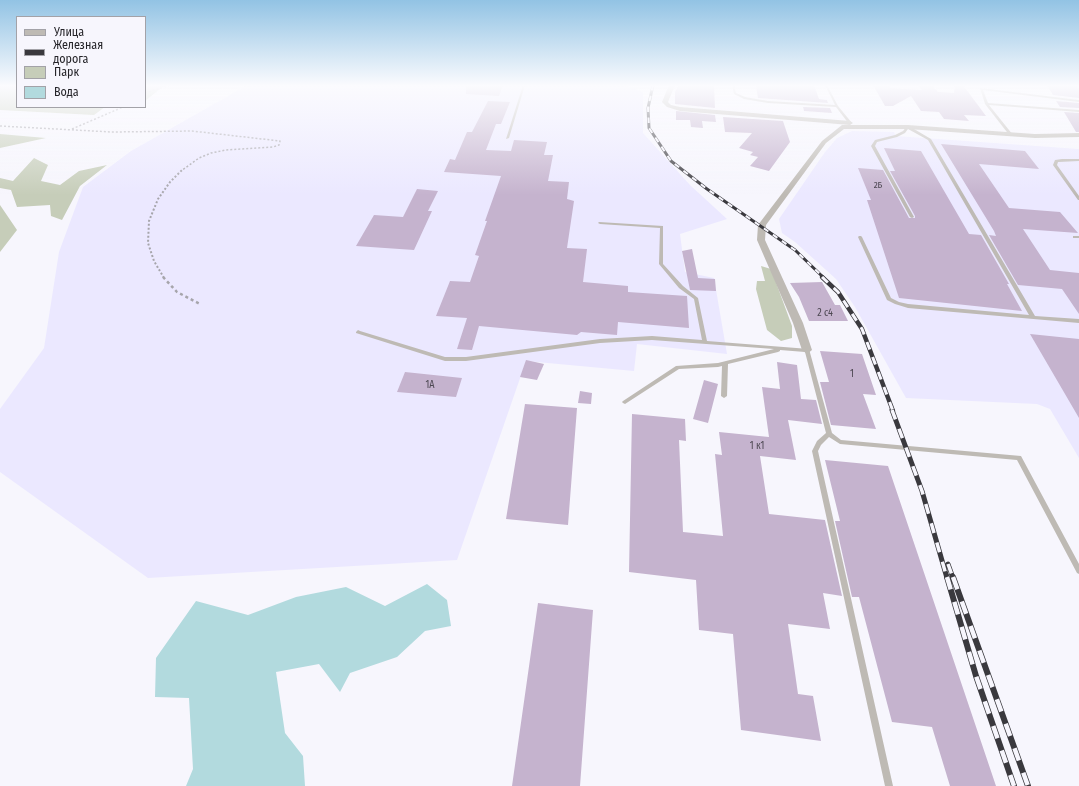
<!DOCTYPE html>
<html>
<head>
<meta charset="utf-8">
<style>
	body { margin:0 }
	#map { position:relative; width:1079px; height:786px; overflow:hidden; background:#f7f6fd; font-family:"Fira Sans Condensed",sans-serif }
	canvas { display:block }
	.legend { position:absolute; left:16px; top:16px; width:130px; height:92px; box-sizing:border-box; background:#f7f6fd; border:1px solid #a3a2a8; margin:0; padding:5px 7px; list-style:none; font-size:12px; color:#252429 }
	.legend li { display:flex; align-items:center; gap:8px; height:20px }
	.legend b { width:20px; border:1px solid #a3a2a8 }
</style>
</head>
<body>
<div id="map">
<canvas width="1079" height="786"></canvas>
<ul class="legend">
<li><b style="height:5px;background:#bebab4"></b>Улица</li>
<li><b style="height:5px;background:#3a393e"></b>Железная дорога</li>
<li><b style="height:11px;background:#c6cdb9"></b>Парк</li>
<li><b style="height:11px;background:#b2dade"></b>Вода</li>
</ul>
</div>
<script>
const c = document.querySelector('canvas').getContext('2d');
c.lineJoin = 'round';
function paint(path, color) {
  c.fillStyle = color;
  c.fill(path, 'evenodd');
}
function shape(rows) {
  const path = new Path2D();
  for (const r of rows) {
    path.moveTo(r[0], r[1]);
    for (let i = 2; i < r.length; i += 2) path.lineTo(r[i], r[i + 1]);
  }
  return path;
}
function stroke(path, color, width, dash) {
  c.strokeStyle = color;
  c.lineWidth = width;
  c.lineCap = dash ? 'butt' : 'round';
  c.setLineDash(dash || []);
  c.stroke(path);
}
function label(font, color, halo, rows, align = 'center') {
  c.font = font + ' "Fira Sans Condensed",sans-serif';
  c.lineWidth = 3;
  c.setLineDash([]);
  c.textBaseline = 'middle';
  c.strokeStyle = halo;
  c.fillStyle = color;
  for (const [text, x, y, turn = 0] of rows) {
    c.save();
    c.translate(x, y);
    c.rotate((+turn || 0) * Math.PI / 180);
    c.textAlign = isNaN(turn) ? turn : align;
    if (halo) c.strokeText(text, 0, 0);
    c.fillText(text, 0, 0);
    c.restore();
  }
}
paint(shape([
	[254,85,622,85,643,92,643,133,690,185,727,219,680,234,685,272,714,278,727,354,637,344,634,371,526,361,457,560,148,578,0,472,0,409,44,348,59,252,83,187,131,151,244,87],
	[852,131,894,132,896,136,1079,149,1079,458,1050,409,1037,404,906,398,855,307,836,279,795,242,782,233,779,219,825,152,837,138]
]), '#ebe8ff');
paint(shape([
	[0,85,17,85,17,107,105,107,94,115,0,110],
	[145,85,165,85,145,101],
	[0,134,46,138,0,148],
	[34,158,48,165,41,181,60,185,79,171,107,165,80,186,62,220,51,216,50,205,17,207,11,190,0,188,0,178,13,181],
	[0,205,17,230,0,252],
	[761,266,771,269,792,326,792,338,781,341,767,330,756,289,757,281,765,281]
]), '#c6cdb9');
paint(shape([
	[427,584,447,600,451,626,425,631,397,657,350,673,340,692,319,664,276,672,285,733,303,756,305,786,186,786,193,769,189,698,155,697,156,658,196,601,248,615,296,597,346,587,385,606]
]), '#b2dade');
paint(shape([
	[466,85,503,85,499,96,466,94],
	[679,85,714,85,715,108,675,104,675,92],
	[756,85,814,85,819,99,827,100,828,103,758,98],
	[873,85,890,85,891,88,922,90,918,85,932,85,938,92,954,93,955,85,963,85,986,116,964,115,969,121,944,119,939,112,921,111,911,96,893,106,885,106],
	[1047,85,1076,85,1079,89,1079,98,1053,95],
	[488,101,510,102,501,124,496,124,486,150,511,151,514,140,547,142,544,155,553,155,548,181,569,182,567,199,574,201,567,248,587,249,583,282,628,286,628,292,687,296,689,328,618,322,617,335,581,332,577,335,479,326,472,350,457,349,467,318,436,316,450,281,470,282,479,256,475,255,487,221,485,221,501,176,444,172,450,159,455,160,467,132,472,132],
	[1056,101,1079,103,1079,108,1060,107],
	[803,107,830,108,832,113,804,111],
	[676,111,715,115,716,122,702,121,703,128,691,127,690,120,676,120],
	[1064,112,1079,113,1079,132,1076,132],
	[723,117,783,121,790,142,769,171,750,166,758,157,750,155,753,152,739,148,752,133,725,132],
	[941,144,1025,151,1039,169,979,164,1009,208,1060,212,1078,233,1023,229,1050,270,1079,273,1079,314,1062,289,1018,285,989,235,996,236,994,231],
	[884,148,921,151,969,234,981,235,1009,284,1007,284,1022,311,899,298,867,200,871,200,858,168,883,170,909,218,915,218,915,216,890,171,895,171],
	[417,189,438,191,428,211,432,211,414,250,356,246,374,215,403,217],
	[692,249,698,278,715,279,716,291,690,290,682,251],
	[822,282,835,305,840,305,848,321,809,321,799,297,790,283],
	[1030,334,1079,339,1079,418],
	[820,351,862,354,876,395,863,394,876,429,831,425,820,382,829,382],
	[526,360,544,364,537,380,520,377],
	[777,362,797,365,801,399,816,400,822,424,788,420,796,460,760,456,769,514,825,520,842,596,823,593,830,629,788,624,798,694,813,696,821,741,741,730,733,634,699,630,696,580,629,572,632,414,685,419,686,441,679,440,683,532,723,536,715,454,722,455,719,432,769,437,762,387,780,389],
	[405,372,462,378,456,397,397,392],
	[704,380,718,384,708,423,693,419],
	[580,391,592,393,591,404,578,403],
	[525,404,577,408,568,525,506,519],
	[825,460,888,466,996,786,950,786,932,727,892,722,859,597,852,597,835,521,840,521],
	[538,603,593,610,580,786,512,786]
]), '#c5b3ce');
stroke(shape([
	[145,93,170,85],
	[0,126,112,132,192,131,280,141,279,145,273,147,226,150,211,153,199,158,181,171],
	[72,129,123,107]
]), '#a6a5ab', 1.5, [2, 2]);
stroke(shape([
	[164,278,154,261,148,243,149,221,158,199,170,182,182,170]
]), '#a6a5ab', 2, [2, 2]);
stroke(shape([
	[163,277,177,292,200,304]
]), '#a6a5ab', 2.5, [3, 3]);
paint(shape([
	[523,85,525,85,509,138,506,139,523,85],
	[732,85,734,85,736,93,745,97,768,101,835,105,825,85,827,85,838,106,852,123,849,124,836,107,768,103,744,99,734,94,732,85],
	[980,88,1079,100,1079,102,983,90,988,103,1079,110,1079,112,989,105,1013,135,1011,136,1010,136,985,104,980,88],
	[907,126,909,126,931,139,1035,316,1079,319,1079,323,908,308,895,304,887,300,858,237,859,236,861,236,862,237,891,298,899,302,908,304,1029,315,928,140,908,129,905,133,897,137,877,142,875,146,914,217,912,218,910,217,871,146,875,140,895,135,903,131,907,126],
	[1062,159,1079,159,1079,161,1058,162,1057,165,1079,196,1079,200,1078,200,1053,165,1055,160,1062,159],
	[599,222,663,226,663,264,683,286,698,298,707,341,809,349,832,433,841,440,1021,456,1079,564,1079,574,1077,573,1017,460,840,444,829,437,821,445,818,451,893,786,885,786,812,451,817,441,826,433,805,352,780,350,780,351,778,352,728,364,727,396,724,398,721,396,722,366,718,367,679,369,625,404,623,403,622,402,623,401,676,366,718,363,774,349,652,340,600,343,466,361,445,361,356,333,356,332,358,330,360,331,445,357,466,357,600,339,652,336,702,340,694,299,679,288,659,264,660,228,600,224,598,223,599,222],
	[1073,236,1079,236,1079,238,1073,238,1073,236]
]), '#bebab4');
paint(shape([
	[669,85,675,85,668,102,671,105,680,107,850,121,853,123,850,125,680,111,667,107,662,102,669,85],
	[842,125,908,125,1035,134,1079,133,1079,137,1035,138,908,129,844,129,826,143,766,225,765,240,803,323,812,350,807,354,802,350,793,323,757,240,758,225,822,141,842,125]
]), '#bebab4');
const railFar3 = shape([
	[653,85,648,108,649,128,671,161,707,189,795,250,824,278]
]);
const railFar2 = shape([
	[822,277,838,292,862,329,893,411]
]);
const railFar1 = shape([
	[892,410,922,491,947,578],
	[948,564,953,578]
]);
const rail = shape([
	[947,577,976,676,1014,786],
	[953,577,1028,786]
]);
stroke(railFar3, '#3a393e', 3);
stroke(railFar2, '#3a393e', 4.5);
stroke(railFar1, '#3a393e', 5);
stroke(rail, '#3a393e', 6);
stroke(railFar3, '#f7f6fd', 2, [5.5]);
stroke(railFar2, '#f7f6fd', 3, [8]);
stroke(railFar1, '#f7f6fd', 3.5, [10]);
stroke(rail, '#f7f6fd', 4.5, [13]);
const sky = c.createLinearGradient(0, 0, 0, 195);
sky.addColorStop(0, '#92c3e4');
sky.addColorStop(0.44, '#fbfbfe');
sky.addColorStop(1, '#fbfbfe00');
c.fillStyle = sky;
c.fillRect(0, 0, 1079, 195);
label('9px', '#4d4852', null, [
	["2Б",878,185]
]);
label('10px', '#4d4852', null, [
	["2 с4",825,313],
	["1",852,374],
	["1А",430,385],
	["1 к1",757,446]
]);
</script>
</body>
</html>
